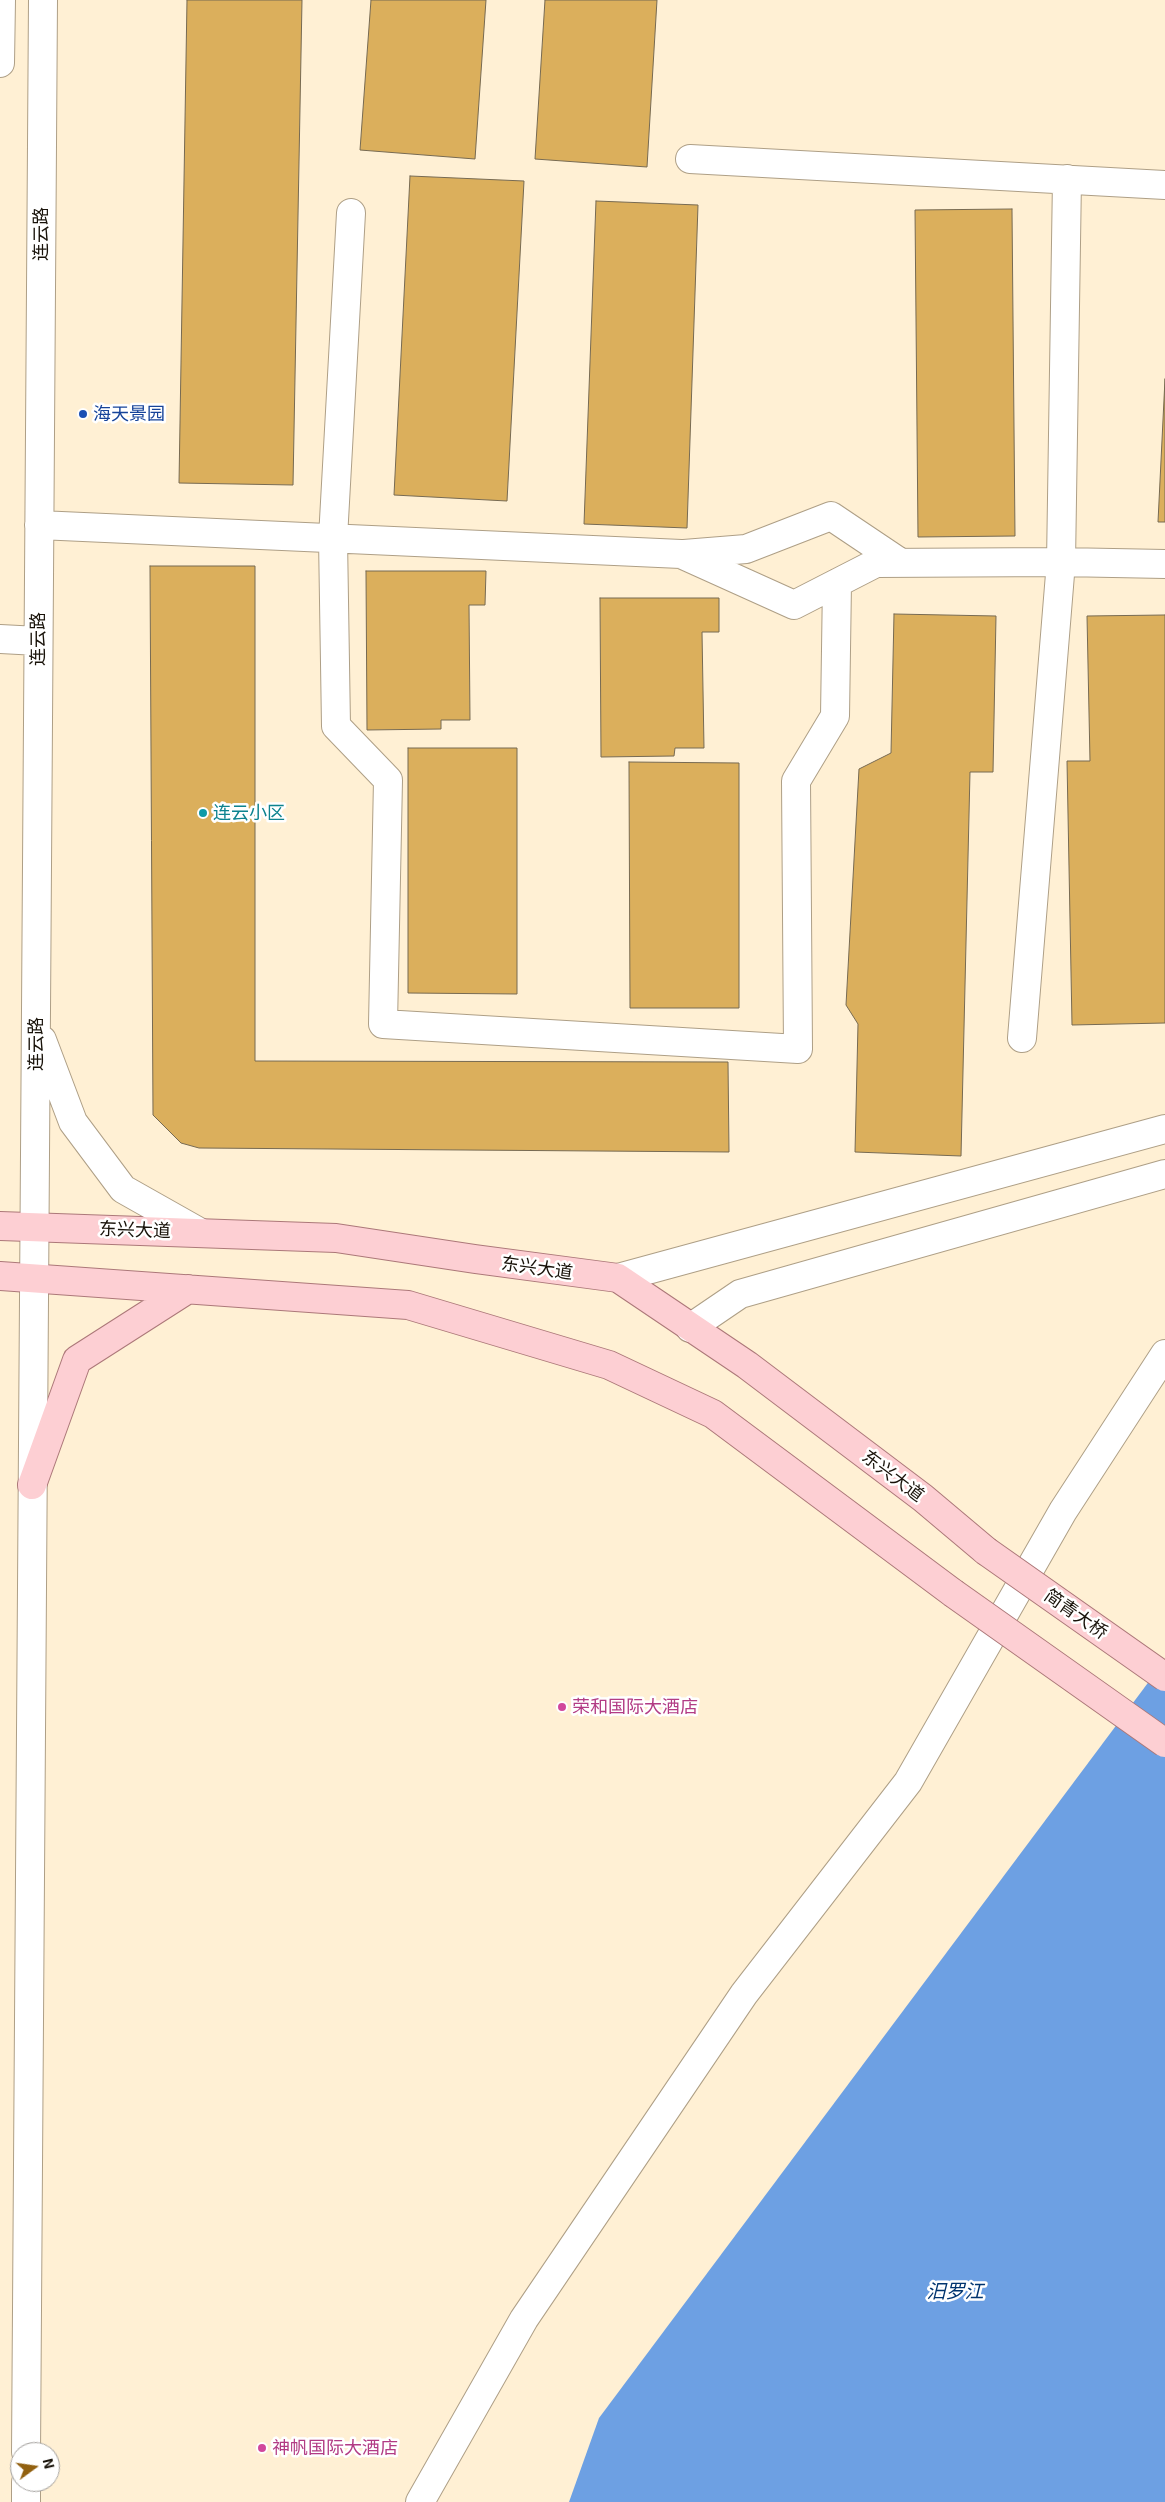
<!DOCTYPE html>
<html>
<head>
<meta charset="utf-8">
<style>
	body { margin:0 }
	#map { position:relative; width:1165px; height:2502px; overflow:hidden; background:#fff0d4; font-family:"Exo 2",sans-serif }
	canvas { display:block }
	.north { position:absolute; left:10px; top:2442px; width:50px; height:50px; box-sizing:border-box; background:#fff; border:1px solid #a3a09d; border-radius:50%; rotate:76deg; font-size:14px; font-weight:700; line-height:20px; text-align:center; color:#181209 }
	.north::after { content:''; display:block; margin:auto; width:18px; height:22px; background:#926110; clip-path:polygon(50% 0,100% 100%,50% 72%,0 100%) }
</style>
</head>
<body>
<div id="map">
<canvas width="1165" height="2502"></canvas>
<div class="north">N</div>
</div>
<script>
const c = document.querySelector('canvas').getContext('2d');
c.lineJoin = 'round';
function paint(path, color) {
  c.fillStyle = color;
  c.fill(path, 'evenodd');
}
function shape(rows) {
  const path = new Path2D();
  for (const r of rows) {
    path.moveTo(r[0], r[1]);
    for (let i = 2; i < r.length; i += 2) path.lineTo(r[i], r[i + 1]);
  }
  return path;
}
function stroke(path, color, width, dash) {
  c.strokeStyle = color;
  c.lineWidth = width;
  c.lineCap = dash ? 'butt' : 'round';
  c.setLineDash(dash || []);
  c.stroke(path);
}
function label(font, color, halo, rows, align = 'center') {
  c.font = font + ' "Exo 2","Noto Sans SC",sans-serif';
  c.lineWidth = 5;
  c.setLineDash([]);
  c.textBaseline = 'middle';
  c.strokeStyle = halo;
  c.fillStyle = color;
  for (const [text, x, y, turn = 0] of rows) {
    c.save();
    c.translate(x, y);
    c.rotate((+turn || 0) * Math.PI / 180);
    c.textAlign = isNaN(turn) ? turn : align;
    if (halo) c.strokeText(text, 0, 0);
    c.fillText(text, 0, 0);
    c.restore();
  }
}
paint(shape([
	[1165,1660,1165,2502,569,2502,599,2418]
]), '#6da0e3');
const building = shape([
	[187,0,302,0,293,485,179,483,187,0],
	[371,0,486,0,475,159,360,150,371,0],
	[545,0,657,0,647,167,535,159,545,0],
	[410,176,524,181,507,501,394,495,410,176],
	[596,201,698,205,687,528,584,524,596,201],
	[1012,209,1015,536,918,537,915,210,1012,209],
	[1165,379,1165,522,1158,522,1165,379],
	[150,566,255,566,255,1061,728,1062,729,1152,199,1148,181,1143,153,1115,150,566],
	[366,571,486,571,485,605,469,605,470,720,441,720,441,729,367,730,366,571],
	[600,598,719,598,719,632,702,632,704,748,675,748,674,756,601,757,600,598],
	[894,614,996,616,993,772,970,772,961,1156,855,1152,858,1024,846,1005,859,769,891,753,894,614],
	[1165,615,1165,1023,1072,1025,1067,761,1090,761,1087,616,1165,615],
	[408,748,517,748,517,994,408,993,408,748],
	[629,762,739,763,739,1008,630,1008,629,762]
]);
paint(building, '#dbaf5c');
stroke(building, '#776a52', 1);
const minor = shape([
	[0,63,1,0],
	[690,159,1165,185],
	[351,213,333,538,336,726,388,780,383,1024,798,1049,796,781,835,716,837,583],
	[39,525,681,554,794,605,876,563,1061,562,1165,564],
	[684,554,746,549,831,516,901,563],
	[0,639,38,641],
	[1022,1038,1061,562,1067,179],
	[42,1040,73,1122,123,1189,201,1233],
	[618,1278,1165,1129],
	[690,1328,740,1294,1165,1174],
	[26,2452,43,0],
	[26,2502,26,2482],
	[420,2502,524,2319,744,1994,908,1782,1063,1511,1165,1354]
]);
const major = shape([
	[0,1226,336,1238,475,1259,618,1278,747,1365,923,1498,986,1551],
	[0,1276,408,1305,609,1365,713,1414,953,1593],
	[32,1485,77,1360,188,1289]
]);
stroke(minor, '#ae9f86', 30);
stroke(major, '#ac7879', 30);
stroke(minor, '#fff', 28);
stroke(major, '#fdcfd3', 28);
const majorBridge = shape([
	[986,1551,1165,1677],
	[953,1593,1165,1743]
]);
stroke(majorBridge, '#ac7879', 30, []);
stroke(majorBridge, '#fdcfd3', 28);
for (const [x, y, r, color] of [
	[83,414,5,"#1a4fb4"],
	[203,813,5,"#0f9aa8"],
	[562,1707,5,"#d1479c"],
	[262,2448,5,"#d1479c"]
]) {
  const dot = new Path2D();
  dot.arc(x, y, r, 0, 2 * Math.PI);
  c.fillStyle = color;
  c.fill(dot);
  stroke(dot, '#fff', 2);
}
label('18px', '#181209', '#fff', [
	["连云路",41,234,-90],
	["连云路",38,639,-90],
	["连云路",36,1044,-90],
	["东兴大道",135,1230,2],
	["东兴大道",537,1268,8],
	["东兴大道",893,1476,37],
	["简青大桥",1076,1614,35]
]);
label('18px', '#164399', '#fff', [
	["海天景园",93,414]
], 'left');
label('18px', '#0d838f', '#fff', [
	["连云小区",213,813]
], 'left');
label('18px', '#b23c85', '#fff', [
	["荣和国际大酒店",572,1707],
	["神帆国际大酒店",272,2448]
], 'left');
label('italic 19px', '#00346f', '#fff', [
	["汨罗江",955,2292]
]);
</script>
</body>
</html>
